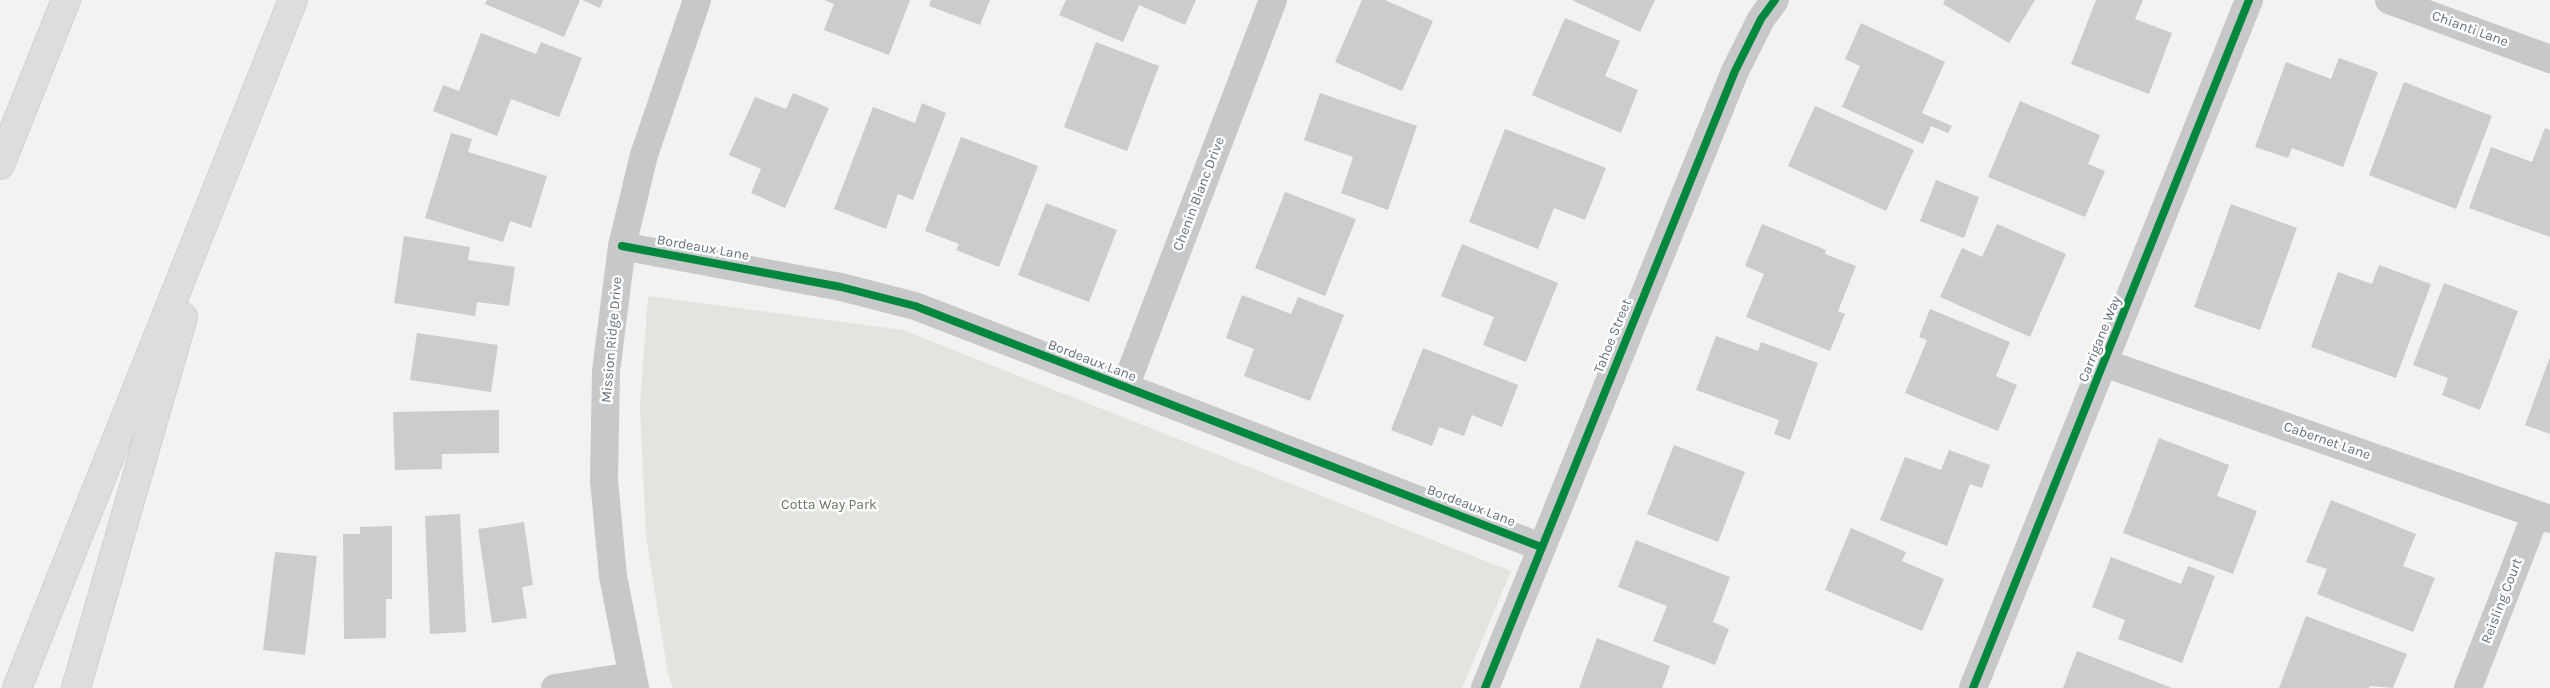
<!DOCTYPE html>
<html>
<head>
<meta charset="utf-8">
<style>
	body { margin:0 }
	canvas { display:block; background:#f2f2f1 }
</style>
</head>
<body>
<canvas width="2550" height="688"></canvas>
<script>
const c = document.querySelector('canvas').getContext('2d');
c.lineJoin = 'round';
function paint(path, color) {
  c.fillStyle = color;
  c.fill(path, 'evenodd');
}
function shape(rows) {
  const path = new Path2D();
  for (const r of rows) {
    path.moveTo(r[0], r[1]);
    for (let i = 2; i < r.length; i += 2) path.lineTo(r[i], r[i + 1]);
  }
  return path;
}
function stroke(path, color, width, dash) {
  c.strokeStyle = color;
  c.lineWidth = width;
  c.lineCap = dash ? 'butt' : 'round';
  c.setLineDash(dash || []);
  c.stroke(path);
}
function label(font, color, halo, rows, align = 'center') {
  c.font = font + ' Karla,sans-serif';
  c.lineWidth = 5;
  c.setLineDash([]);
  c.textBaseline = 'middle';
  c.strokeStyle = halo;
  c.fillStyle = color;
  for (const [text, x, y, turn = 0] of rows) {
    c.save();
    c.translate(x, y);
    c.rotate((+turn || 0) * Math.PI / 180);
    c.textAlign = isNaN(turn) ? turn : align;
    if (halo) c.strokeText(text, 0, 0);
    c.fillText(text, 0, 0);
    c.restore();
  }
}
paint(shape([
	[648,296,903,330,1511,571,1462,688,673,688,668,674,646,537,640,406]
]), '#e2e5df');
paint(shape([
	[487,0,580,0,564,37,485,4],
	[582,0,603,0,600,8],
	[824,0,910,0,889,55,824,30,834,4],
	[931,0,990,0,980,25,929,6],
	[1066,0,1196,0,1185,25,1139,5,1123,42,1059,15],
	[1362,0,1385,0,1433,21,1402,91,1335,62],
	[1572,0,1655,0,1640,32],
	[1945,0,2035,0,2009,43,1943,4],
	[2096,0,2143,0,2135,19,2172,33,2149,94,2071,64],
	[1565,18,1620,41,1605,76,1638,90,1621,133,1532,95],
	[1861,23,1945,62,1922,113,1952,126,1948,133,1931,126,1923,144,1842,107,1860,66,1845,59],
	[481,33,536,54,541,42,582,58,559,117,511,99,497,136,433,111,443,85,459,91],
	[1096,42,1159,66,1127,151,1064,127],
	[2339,58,2378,72,2343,167,2292,148,2288,158,2255,147,2286,62,2331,79],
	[2404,82,2492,116,2456,209,2369,175],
	[793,93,829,108,785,208,751,193,761,169,729,155,755,97,786,109],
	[1320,93,1417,126,1388,210,1341,193,1353,157,1304,140],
	[2020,101,2100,135,2088,164,2105,171,2085,217,1988,177],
	[922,103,946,113,913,200,898,194,886,229,834,209,873,107,915,123],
	[1815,106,1914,150,1886,211,1788,166],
	[2545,128,2550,130,2550,237,2469,208,2491,147,2532,162],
	[1505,129,1606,168,1585,220,1554,208,1538,249,1469,222],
	[451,133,472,139,468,152,547,176,531,228,510,221,503,242,425,218],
	[961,137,1038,166,999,267,956,250,959,244,925,231],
	[1936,180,1979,197,1964,238,1920,221],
	[1285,192,1356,219,1325,296,1255,268],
	[1046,203,1117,230,1089,302,1018,275],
	[2231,204,2297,228,2260,330,2194,307],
	[1762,224,1826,250,1825,254,1856,266,1838,311,1845,314,1830,351,1746,317,1764,274,1745,266],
	[1997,224,2066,254,2030,337,1940,297,1962,248,1982,257],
	[404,236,470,247,468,260,515,267,509,306,477,302,475,316,394,303],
	[1462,244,1558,283,1526,362,1483,345,1494,317,1441,296],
	[2379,265,2431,284,2396,378,2311,347,2338,272,2372,284],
	[2444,283,2518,311,2480,410,2442,395,2448,378,2413,365],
	[1242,295,1291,314,1298,297,1344,315,1310,401,1244,376,1254,349,1226,338],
	[1930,309,2010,342,1996,376,2017,385,1998,431,1905,393,1927,340,1919,337],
	[417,333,498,345,491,392,410,380],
	[1716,336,1758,351,1761,342,1818,363,1790,440,1774,434,1779,420,1696,390],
	[1423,348,1518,385,1502,427,1472,415,1464,436,1439,427,1432,446,1391,430],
	[2550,357,2550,434,2525,425],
	[499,410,499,453,442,454,442,469,395,470,393,412],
	[2159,438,2229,465,2217,496,2257,511,2233,574,2123,533],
	[1674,445,1745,472,1718,542,1647,514],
	[1949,450,1990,465,1982,488,1970,484,1947,546,1880,520,1905,457,1941,470],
	[2331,500,2416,534,2403,566,2435,578,2413,632,2317,594,2327,569,2306,562],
	[460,514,466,632,430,634,425,516],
	[524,522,533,585,522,587,527,618,492,623,478,529],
	[392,526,392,599,386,599,386,638,344,639,343,534,360,534,360,527],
	[1851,528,1906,552,1902,561,1944,579,1922,631,1825,590],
	[1636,540,1730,577,1713,622,1729,629,1715,665,1653,641,1667,606,1618,587],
	[275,552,317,556,305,655,263,650],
	[2111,557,2181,584,2188,566,2215,576,2182,663,2118,639,2125,620,2092,607],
	[2306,616,2407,654,2393,688,2370,686,2369,688,2279,688],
	[1597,638,1670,666,1662,688,1579,688],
	[2077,651,2172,688,2063,688]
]), '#cbcccc');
const motorway = shape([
	[0,165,66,0],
	[17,688,293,0],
	[76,688,183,317]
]);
stroke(motorway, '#d0d0d1', 30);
stroke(shape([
	[2389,0,2550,59],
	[622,246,841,287,915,306,1541,547],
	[2104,363,2550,519],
	[1125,387,1273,0],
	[555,688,632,676],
	[1485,688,1735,71,1761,19,1775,0],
	[1973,688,2249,0],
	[2468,688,2536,514]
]), '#c7c8c9', 28);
stroke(shape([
	[635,688,613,576,604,480,606,371,622,246,644,155,697,0]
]), '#c7c8c9', 28);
stroke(motorway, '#ddd', 28);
stroke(shape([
	[622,246,841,287,915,306,1541,547],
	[1485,688,1735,71,1761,19,1775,0],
	[1973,688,2249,0]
]), '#00873e', 8);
label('14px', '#65727e', '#fff', [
	["Chianti Lane",2470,29,20],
	["Chenin Blanc Drive",1199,194,-69],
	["Bordeaux Lane",703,248,10],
	["Tahoe Street",1613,336,-68],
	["Carrigane Way",2100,339,-68],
	["Mission Ridge Drive",612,340,-85],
	["Bordeaux Lane",1092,361,21],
	["Cabernet Lane",2327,441,19],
	["Bordeaux Lane",1471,506,21],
	["Reisling Court",2502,601,-69]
]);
label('14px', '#667663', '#fff', [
	["Cotta Way Park",829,505]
]);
</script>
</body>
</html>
